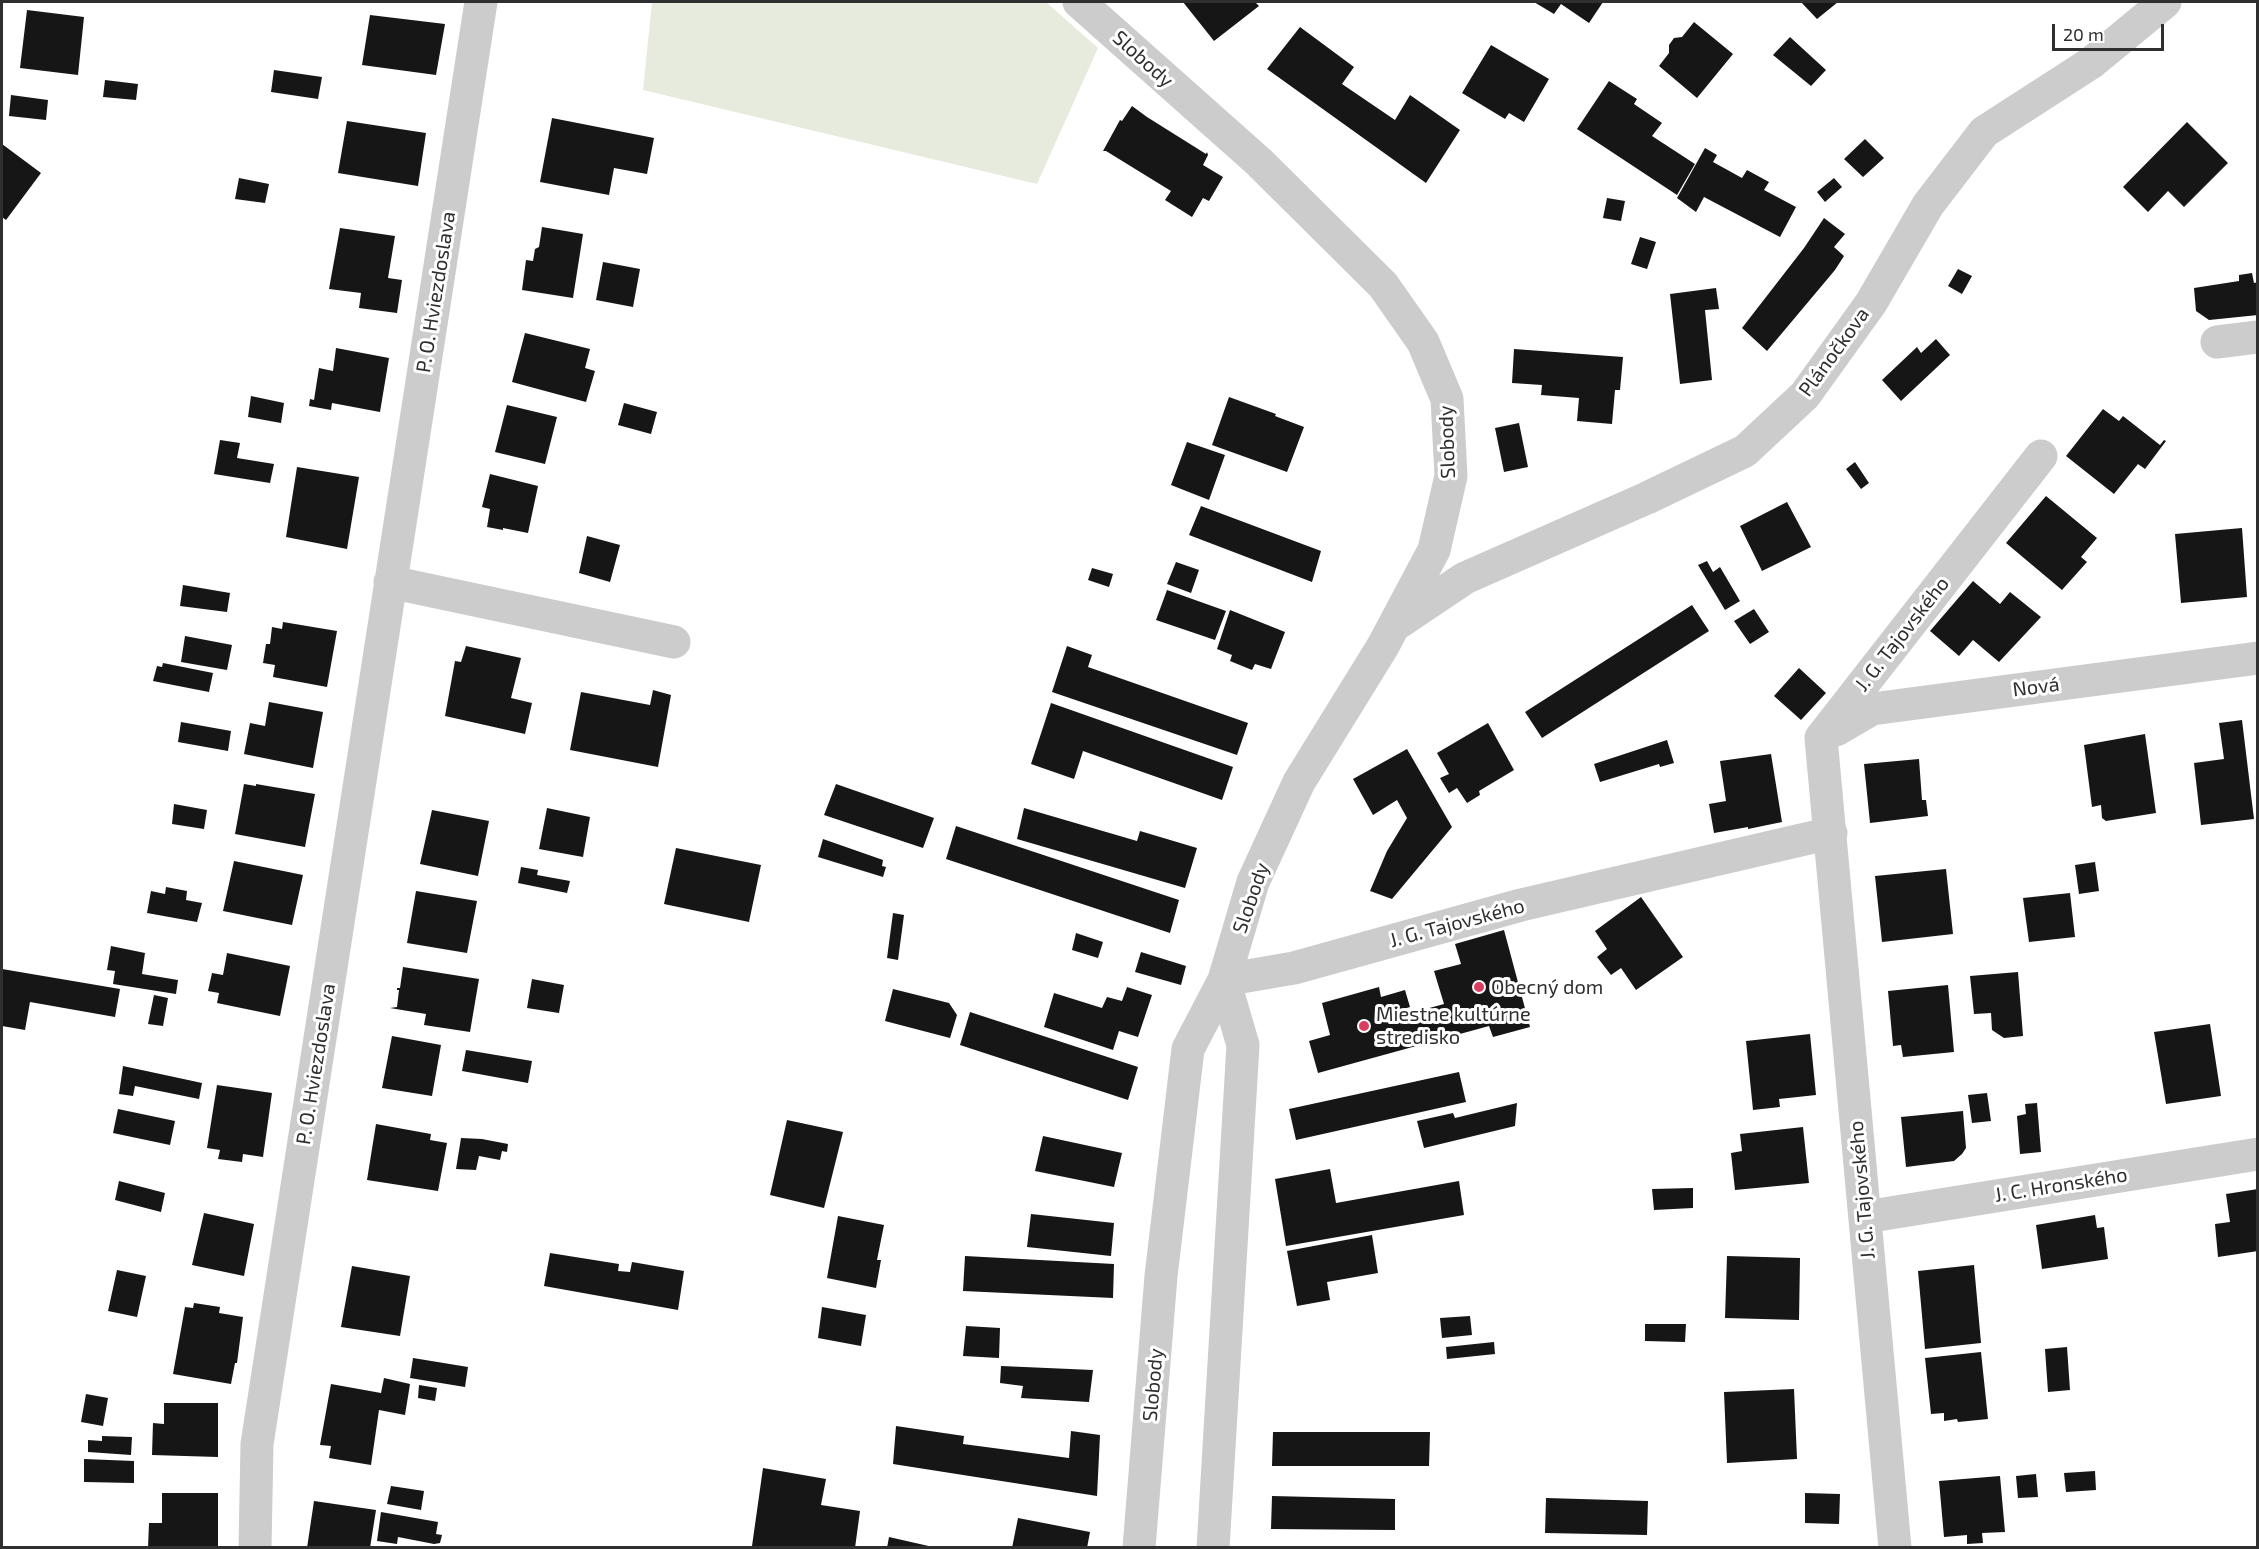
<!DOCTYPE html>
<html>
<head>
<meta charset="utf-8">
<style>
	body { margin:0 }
	#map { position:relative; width:2259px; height:1549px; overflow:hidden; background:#fff; font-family:"Exo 2",sans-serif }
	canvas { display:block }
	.frame { position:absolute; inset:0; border:3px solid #2f2f2f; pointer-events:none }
	.scale { position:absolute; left:2052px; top:24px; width:112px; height:27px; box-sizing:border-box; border:3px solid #2f2f2f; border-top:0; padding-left:8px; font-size:18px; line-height:21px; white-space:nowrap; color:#2f2f2f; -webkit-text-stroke:4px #fff; paint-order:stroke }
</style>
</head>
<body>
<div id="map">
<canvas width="2259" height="1549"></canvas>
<div class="frame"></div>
<div class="scale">20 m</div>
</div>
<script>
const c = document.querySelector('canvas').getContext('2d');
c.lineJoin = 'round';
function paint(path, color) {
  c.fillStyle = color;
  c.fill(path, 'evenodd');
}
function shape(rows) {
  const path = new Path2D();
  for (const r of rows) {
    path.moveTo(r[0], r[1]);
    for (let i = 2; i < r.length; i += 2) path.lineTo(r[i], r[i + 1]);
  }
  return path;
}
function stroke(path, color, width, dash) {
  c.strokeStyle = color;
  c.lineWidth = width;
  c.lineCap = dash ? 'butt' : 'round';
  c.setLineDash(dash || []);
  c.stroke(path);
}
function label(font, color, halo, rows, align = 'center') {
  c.font = font + ' "Exo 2",sans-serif';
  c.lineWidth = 6;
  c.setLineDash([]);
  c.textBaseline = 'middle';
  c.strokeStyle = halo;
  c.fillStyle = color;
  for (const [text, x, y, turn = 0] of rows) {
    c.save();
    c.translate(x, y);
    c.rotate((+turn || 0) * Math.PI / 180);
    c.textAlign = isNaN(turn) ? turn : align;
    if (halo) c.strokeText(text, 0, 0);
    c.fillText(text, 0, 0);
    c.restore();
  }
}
paint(shape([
	[652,2,1046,2,1098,48,1037,184,643,90]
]), '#e7ebdd');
paint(shape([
	[1183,2,1255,2,1259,6,1214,41],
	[1534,2,1603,2,1589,23,1561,4,1554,14],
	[1801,2,1838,2,1817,19],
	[27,10,84,17,78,75,20,68],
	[370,15,445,24,436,75,362,65],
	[1694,22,1733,54,1697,98,1659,66,1669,53,1669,45,1674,38,1682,37],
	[1300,27,1354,67,1342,84,1395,120,1410,95,1460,130,1426,183,1267,69],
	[1790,37,1826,70,1811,86,1773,55],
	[1491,45,1549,79,1524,122,1509,113,1505,119,1462,93],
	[274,70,322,77,318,99,271,92],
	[105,80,138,84,136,100,103,97],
	[1609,81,1637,99,1634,104,1662,123,1652,136,1695,164,1677,195,1577,129],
	[11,95,48,100,46,120,9,116],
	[1132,106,1147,117,1206,154,1207,152,1208,155,1203,165,1223,177,1209,201,1203,198,1192,217,1165,200,1171,191,1106,151,1103,151,1120,120,1122,121],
	[552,118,654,138,647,174,614,168,609,195,540,182],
	[347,121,426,133,418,186,338,173],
	[2187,122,2228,163,2184,207,2168,191,2148,212,2123,187],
	[1865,139,1884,158,1863,177,1844,159],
	[2,144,41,173,6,220,2,217],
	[1705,148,1717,155,1713,162,1742,178,1747,170,1769,182,1764,190,1796,207,1780,237,1704,197,1696,212,1677,198],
	[239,178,269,184,265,203,235,199],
	[1834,178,1842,187,1825,202,1817,192],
	[1607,198,1625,201,1621,221,1603,218],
	[1824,218,1845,234,1834,247,1844,256,1835,270,1767,351,1742,328,1804,248],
	[542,227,583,234,573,298,522,290,526,260,533,261,535,249,539,247],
	[340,228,395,236,388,278,402,280,397,313,359,308,361,293,329,289],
	[1640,237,1656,242,1647,269,1631,264],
	[603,262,640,269,633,307,596,300],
	[1958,269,1972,276,1962,294,1948,286],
	[2252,273,2254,283,2258,282,2258,315,2209,320,2196,311,2194,288,2239,281,2239,275],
	[1716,288,1719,309,1705,310,1712,380,1680,384,1670,294],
	[525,333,590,349,585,368,595,371,586,402,512,382],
	[1936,339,1950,355,1901,401,1882,380,1917,347,1921,353],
	[336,348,389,358,380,412,332,403,331,410,309,406,310,399,314,400,319,368,333,371],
	[1514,349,1623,357,1620,390,1615,390,1612,424,1577,421,1579,398,1541,395,1542,385,1512,383],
	[251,396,284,403,281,423,248,417],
	[1229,397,1276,414,1275,416,1304,427,1287,472,1212,445],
	[624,403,657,412,651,434,618,425],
	[507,405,557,417,545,464,495,452],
	[2103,409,2119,421,2123,416,2160,445,2164,440,2166,441,2145,469,2138,464,2114,494,2066,456],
	[1519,423,1528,467,1504,472,1495,428],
	[220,440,240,443,237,458,274,464,270,483,214,474],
	[1187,442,1225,455,1209,500,1171,485],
	[1855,462,1869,483,1861,489,1846,469],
	[297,467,359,477,347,549,286,537],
	[490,474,538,486,528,533,503,528,503,530,487,527,490,509,482,507],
	[2046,496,2097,538,2081,557,2087,562,2062,590,2006,543],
	[1787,502,1811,547,1762,571,1740,526],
	[1201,506,1321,551,1312,582,1189,535],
	[2242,528,2247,597,2181,603,2175,534],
	[587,536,620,545,610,582,579,573],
	[1707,561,1713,572,1720,567,1740,601,1725,610,1698,565],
	[1176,562,1199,570,1191,593,1167,584],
	[1092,568,1113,574,1109,587,1088,580],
	[1973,581,2000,604,2010,592,2041,617,1999,662,1973,640,1959,656,1930,631],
	[183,585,230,593,227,612,180,606],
	[1167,590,1226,611,1215,640,1156,620],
	[1692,605,1709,631,1542,738,1525,712],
	[1754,609,1769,632,1750,644,1734,621],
	[1230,610,1285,632,1271,669,1255,664,1252,670,1230,661,1232,655,1217,649],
	[283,622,337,631,327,687,273,677,275,665,263,663,266,644,270,644,272,627,282,629],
	[185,636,232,645,227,670,181,662],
	[466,646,521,658,511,698,532,703,525,734,445,716,455,661,461,662],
	[1067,646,1092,655,1088,667,1248,723,1237,755,1052,692],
	[163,663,213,673,209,692,153,681,157,666,162,667],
	[1799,668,1826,693,1801,720,1774,696],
	[653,690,671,695,658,767,570,750,581,692,650,705],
	[269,702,323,712,313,768,244,754,250,723,265,726],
	[1051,703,1233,767,1222,800,1083,751,1074,779,1031,764],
	[2242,720,2254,819,2201,825,2194,763,2224,759,2219,723],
	[181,722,231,731,228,751,178,742],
	[1488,723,1514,770,1479,791,1480,795,1467,803,1457,788,1449,793,1440,778,1449,774,1437,753],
	[2145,734,2156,813,2106,821,2102,818,2101,805,2092,807,2084,745],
	[1667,740,1674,763,1660,767,1659,764,1600,782,1594,764],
	[1407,749,1452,827,1392,899,1370,891,1387,851,1407,818,1397,800,1373,815,1353,779],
	[1771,754,1782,822,1748,829,1748,827,1714,833,1709,804,1726,801,1720,761],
	[1919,759,1922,800,1926,800,1928,816,1870,823,1864,764],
	[244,784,256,786,256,784,315,794,305,847,235,834],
	[836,784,934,818,923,848,824,815],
	[174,804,207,810,204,829,172,824],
	[547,808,590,817,583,857,539,849],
	[1024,808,1137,841,1140,831,1197,848,1185,888,1017,839],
	[432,810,489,821,478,876,420,864],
	[956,826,1179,900,1170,933,946,859],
	[823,839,883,860,882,866,886,867,883,877,818,857],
	[676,848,761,865,749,922,664,904],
	[234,861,303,875,292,925,223,911],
	[2095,862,2099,891,2079,894,2075,865],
	[521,867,538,870,537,875,570,881,567,893,518,883],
	[1946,869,1953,934,1882,942,1875,876],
	[166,887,187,891,186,900,202,903,197,922,147,913,151,891,165,894],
	[416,891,477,901,467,953,407,943],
	[2070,893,2075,937,2029,942,2023,898],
	[1641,897,1683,957,1636,990,1621,968,1611,975,1597,957,1607,949,1595,931],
	[893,913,904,915,898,960,887,958],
	[1504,930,1530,1027,1493,1037,1489,1026,1318,1073,1309,1041,1330,1035,1322,1003,1379,987,1381,997,1405,990,1410,1007,1387,1014,1389,1019,1444,1004,1434,971,1461,964,1455,944],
	[1076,933,1103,942,1098,958,1072,950],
	[111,946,145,953,142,974,178,980,176,994,113,984,115,971,107,970],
	[1141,952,1186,966,1181,985,1135,972],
	[227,953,290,966,280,1016,217,1003,219,993,208,991,212,973,223,975],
	[403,967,479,979,470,1032,424,1025,426,1014,390,1008,397,1007,399,990,397,990,397,988,400,988],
	[2,969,120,989,115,1017,30,1002,25,1030,2,1026],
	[2018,972,2023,1036,2004,1038,1992,1030,1991,1013,1974,1014,1970,976],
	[532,979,564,985,559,1013,527,1008],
	[1948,985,1954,1052,1903,1057,1901,1045,1893,1046,1888,991],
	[1127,987,1152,995,1138,1037,1119,1031,1113,1050,1044,1027,1054,993,1102,1008,1107,997,1122,1001],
	[893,989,949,1003,957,1015,950,1038,885,1021],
	[154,995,168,998,163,1026,148,1024],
	[970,1012,1138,1067,1128,1100,960,1045],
	[2210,1024,2221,1096,2166,1104,2154,1032],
	[1810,1034,1816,1095,1779,1099,1780,1107,1753,1110,1746,1041],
	[392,1036,441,1045,432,1096,382,1088],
	[466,1050,532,1061,528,1083,462,1071],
	[123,1066,202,1083,199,1099,135,1086,133,1096,119,1094],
	[1459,1072,1466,1102,1296,1140,1289,1109],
	[217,1085,272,1093,263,1157,243,1154,242,1162,218,1159,220,1150,207,1148],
	[1987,1093,1991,1121,1972,1123,1968,1095],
	[1517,1103,1515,1126,1424,1148,1417,1121,1453,1113,1455,1118],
	[2037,1103,2041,1152,2020,1154,2017,1116,2026,1114,2025,1104],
	[118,1109,175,1121,170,1145,113,1133],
	[1963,1111,1966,1148,1962,1154,1954,1161,1906,1167,1901,1117],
	[787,1120,843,1132,824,1208,770,1195],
	[376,1124,431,1134,430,1140,447,1143,438,1191,367,1180],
	[1803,1127,1809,1183,1735,1190,1731,1153,1742,1151,1740,1134],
	[1043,1136,1122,1153,1114,1187,1035,1171],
	[461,1138,482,1139,508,1144,507,1152,502,1151,500,1160,479,1156,476,1170,456,1169],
	[1330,1169,1336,1203,1459,1181,1464,1215,1286,1246,1275,1179],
	[119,1181,165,1193,161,1212,115,1200],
	[1693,1188,1693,1208,1654,1210,1652,1189],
	[2258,1189,2258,1251,2218,1257,2215,1224,2230,1222,2226,1194],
	[204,1213,254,1224,244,1276,192,1265],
	[1031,1214,1114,1223,1111,1256,1027,1247],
	[2095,1215,2097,1228,2104,1227,2108,1259,2042,1269,2036,1225],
	[838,1216,884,1225,877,1260,881,1260,876,1288,827,1278],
	[1372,1235,1378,1273,1327,1282,1330,1300,1297,1306,1287,1251],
	[550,1253,619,1264,618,1271,630,1272,632,1262,684,1271,678,1310,544,1286],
	[965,1256,1114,1264,1113,1298,963,1291],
	[1727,1256,1800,1258,1799,1320,1725,1318],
	[1974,1265,1981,1343,1925,1349,1918,1271],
	[352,1266,410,1276,400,1336,341,1327],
	[117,1270,146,1276,137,1317,108,1311],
	[194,1303,220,1307,219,1313,243,1317,237,1363,235,1363,231,1384,173,1374,185,1307,193,1308],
	[822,1307,866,1315,861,1346,818,1338],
	[1470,1316,1472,1335,1442,1338,1440,1318],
	[1645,1324,1686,1324,1685,1342,1645,1341],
	[966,1326,1000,1328,999,1358,963,1356],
	[1494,1342,1495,1354,1447,1359,1446,1347],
	[2067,1347,2070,1390,2048,1392,2045,1349],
	[1981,1352,1988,1419,1958,1422,1957,1419,1944,1421,1944,1413,1931,1414,1925,1358],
	[413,1358,468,1367,465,1387,410,1378],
	[1001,1366,1093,1370,1089,1402,1021,1398,1023,1386,1000,1383],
	[384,1378,410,1384,405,1415,379,1410,371,1465,329,1458,331,1446,320,1445,331,1384,381,1393],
	[419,1385,437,1388,435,1401,418,1398],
	[1794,1389,1797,1459,1727,1463,1724,1392],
	[86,1394,108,1398,103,1426,81,1422],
	[164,1403,218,1403,218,1457,152,1455,153,1423,164,1424],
	[896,1426,964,1436,963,1444,1069,1458,1071,1431,1100,1435,1097,1496,893,1464],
	[1273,1432,1430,1432,1429,1466,1272,1466],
	[102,1436,132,1437,131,1455,88,1452,88,1440,102,1441],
	[84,1459,134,1461,134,1483,84,1482],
	[763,1468,826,1479,821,1505,860,1511,855,1548,752,1546],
	[2095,1471,2096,1490,2066,1492,2064,1473],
	[2036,1474,2038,1497,2018,1498,2016,1476],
	[2000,1476,2005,1532,1982,1533,1983,1543,1967,1544,1967,1535,1944,1537,1939,1481],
	[391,1486,424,1491,421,1510,387,1504],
	[162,1493,218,1493,218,1548,148,1548,149,1523,162,1523],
	[1805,1493,1840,1494,1839,1524,1805,1523],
	[1272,1496,1395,1499,1395,1530,1271,1529],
	[1546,1498,1648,1501,1647,1535,1545,1533],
	[314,1501,376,1510,370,1548,307,1548],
	[381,1512,438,1522,436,1534,442,1535,440,1543,434,1544,398,1537,397,1544,377,1541],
	[1018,1518,1090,1532,1087,1548,1012,1548],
	[889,1537,933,1547,933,1548,887,1548]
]), '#161616');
stroke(shape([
	[1079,2,1259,162,1383,285,1423,342,1447,399,1451,476,1434,550,1383,646,1299,782,1253,882,1224,980,1243,1045,1213,1548],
	[2217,342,2258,337],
	[390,582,674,642],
	[1398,623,1465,578,1647,498,1745,451,1805,395,1871,303,1928,205,1984,132,2091,63,2165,2],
	[1836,730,1872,709,2258,658],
	[1865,1217,2258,1154],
	[255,1548,257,1444,481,2],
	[1139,1548,1161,1276,1188,1049,1224,980,1294,968,1521,905,1831,833],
	[1895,1548,1821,738,2041,456]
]), '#ccc', 33);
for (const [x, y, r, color] of [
	[1479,987,6,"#da3d60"],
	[1364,1026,6,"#da3d60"]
]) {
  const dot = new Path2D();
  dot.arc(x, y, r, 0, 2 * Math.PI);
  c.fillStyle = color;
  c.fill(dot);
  stroke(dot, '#fff', 2);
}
label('20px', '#2f2f2f', '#fff', [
	["Slobody",1143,59,42],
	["P. O. Hviezdoslava",436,292,-81],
	["Plánočkova",1834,352,-54],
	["Slobody",1447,442,-92],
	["J. G. Tajovského",1902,634,-52],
	["Nová",2036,687,-7],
	["Slobody",1251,898,-71],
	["J. G. Tajovského",1457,923,-15],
	["P. O. Hviezdoslava",316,1064,-81],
	["J. C. Hronského",2061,1185,-9],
	["J. G. Tajovského",1862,1190,-95],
	["Slobody",1153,1385,-85]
]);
label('20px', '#2f2f2f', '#fff', [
	["Obecný dom",1491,987],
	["Miestne kultúrne",1376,1014],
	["stredisko",1376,1037]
], 'left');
</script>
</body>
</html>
